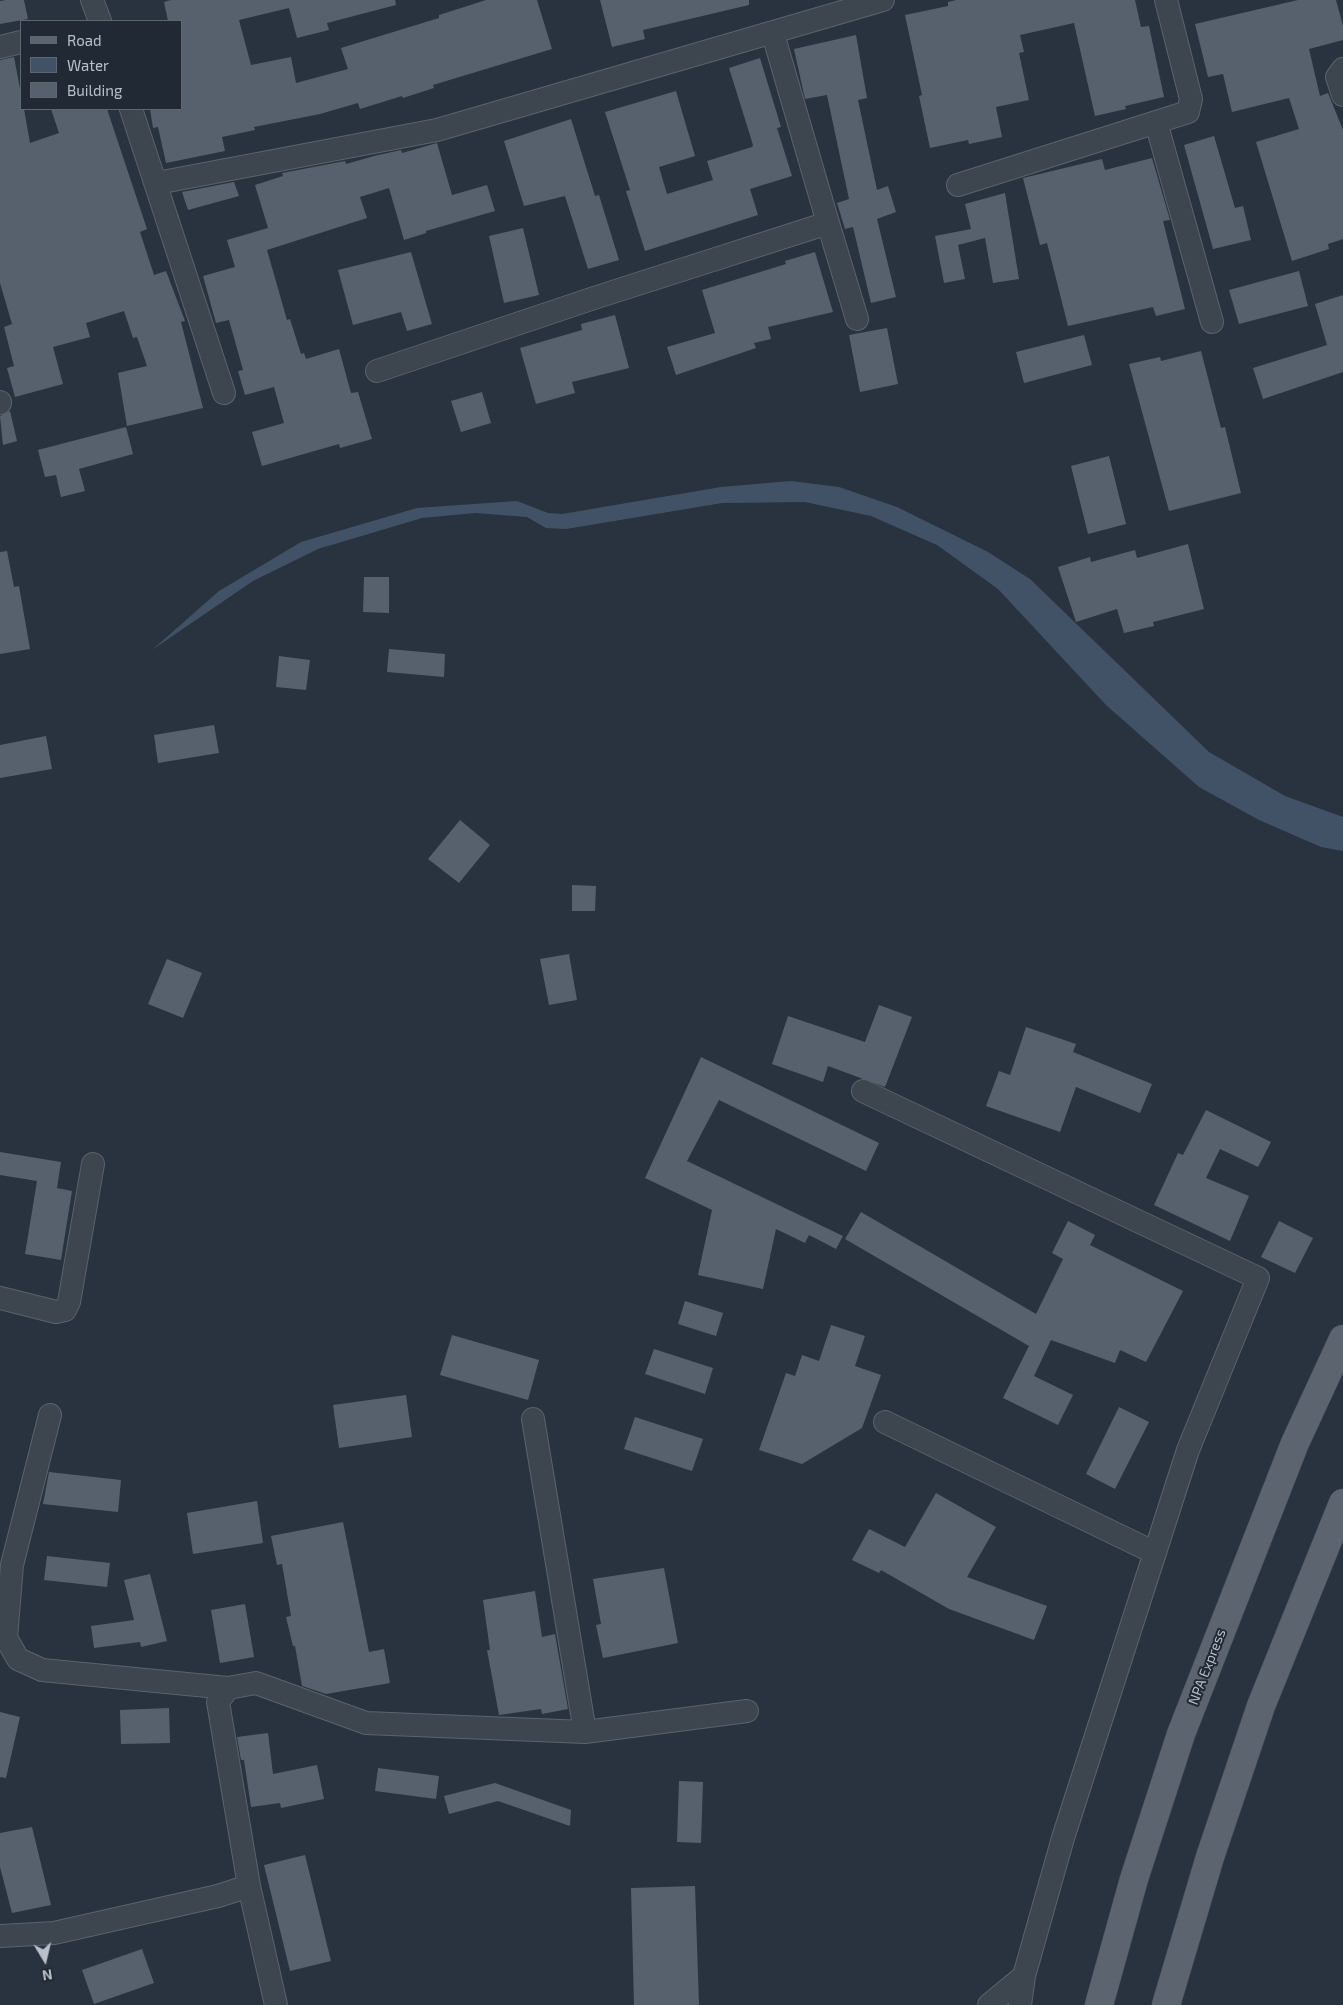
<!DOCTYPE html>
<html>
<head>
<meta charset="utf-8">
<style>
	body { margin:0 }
	#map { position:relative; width:1343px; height:2005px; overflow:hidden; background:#29333f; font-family:"Exo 2",sans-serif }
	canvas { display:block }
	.legend { position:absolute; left:20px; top:20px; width:162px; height:90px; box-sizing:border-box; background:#212a34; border:1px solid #5e6670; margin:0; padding:6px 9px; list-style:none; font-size:15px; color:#b9c0c9 }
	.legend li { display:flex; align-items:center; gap:10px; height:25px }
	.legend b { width:25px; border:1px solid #5e6670 }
	.north { position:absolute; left:20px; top:1935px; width:50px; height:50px; -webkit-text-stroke:4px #212a34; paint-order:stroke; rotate:171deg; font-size:14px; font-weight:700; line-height:20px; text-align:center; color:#b9c0c9 }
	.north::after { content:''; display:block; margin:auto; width:18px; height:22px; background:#b9c0c9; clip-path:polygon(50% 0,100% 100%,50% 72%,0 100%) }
</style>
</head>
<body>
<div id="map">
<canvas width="1343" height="2005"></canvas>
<ul class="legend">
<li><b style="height:6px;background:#5b646f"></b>Road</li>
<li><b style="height:14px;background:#415266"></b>Water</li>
<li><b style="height:14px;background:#57616e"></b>Building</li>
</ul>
<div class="north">N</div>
</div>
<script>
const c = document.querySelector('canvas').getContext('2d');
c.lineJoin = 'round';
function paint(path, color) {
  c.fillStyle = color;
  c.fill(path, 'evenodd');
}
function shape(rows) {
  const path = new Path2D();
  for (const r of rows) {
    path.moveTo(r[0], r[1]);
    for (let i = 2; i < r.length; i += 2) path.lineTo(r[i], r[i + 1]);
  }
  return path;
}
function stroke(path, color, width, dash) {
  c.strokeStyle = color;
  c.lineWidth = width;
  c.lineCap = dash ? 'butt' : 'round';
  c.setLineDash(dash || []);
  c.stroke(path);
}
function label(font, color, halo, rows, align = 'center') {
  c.font = font + ' "Exo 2",sans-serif';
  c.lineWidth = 4;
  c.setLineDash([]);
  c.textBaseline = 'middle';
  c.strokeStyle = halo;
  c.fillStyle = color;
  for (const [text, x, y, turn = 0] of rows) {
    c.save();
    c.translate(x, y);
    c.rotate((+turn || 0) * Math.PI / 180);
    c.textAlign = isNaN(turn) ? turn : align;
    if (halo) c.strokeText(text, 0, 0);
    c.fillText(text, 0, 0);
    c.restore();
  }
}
paint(shape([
	[791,481,839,487,897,507,988,552,1030,579,1209,752,1285,796,1343,817,1343,851,1321,847,1259,820,1199,787,1106,705,998,589,937,545,871,516,805,502,722,503,566,529,546,528,527,517,475,513,422,518,318,549,253,581,152,650,219,591,301,542,417,508,517,501,548,513,562,514,721,487]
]), '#415266');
paint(shape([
	[6,0,24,0,28,19,0,24,0,1],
	[171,0,395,0,396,5,327,23,329,30,297,38,289,8,239,20,251,65,291,57,296,83,348,69,341,48,439,18,439,15,486,0,537,0,552,49,433,85,434,88,403,98,402,96,360,109,358,103,320,114,254,127,255,130,222,137,225,151,166,163,158,127,153,128,150,109,181,109,181,21,168,21,164,2],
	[600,0,749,0,749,5,643,30,645,39,612,47],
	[956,0,1135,0,1141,27,1149,26,1164,97,1125,106,1126,109,1095,116,1074,23,1020,35,1024,52,1019,53,1029,100,996,107,1002,137,969,144,968,140,930,148,919,96,922,95,905,15,948,6,948,2],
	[1298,0,1336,0,1343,26,1343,40,1309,49,1320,96,1328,93,1343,130,1343,239,1328,244,1329,249,1292,261,1256,142,1299,129,1289,98,1232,112,1223,74,1208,77,1195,24],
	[856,35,867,98,858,100,877,190,888,186,896,212,877,219,896,297,871,303,853,227,845,229,837,203,849,199,827,95,805,99,794,49],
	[14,57,21,94,21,109,24,109,30,143,59,133,51,109,107,109,147,229,140,232,154,275,166,271,185,321,181,322,203,408,127,426,118,373,147,366,137,337,133,338,124,311,86,323,90,337,53,347,63,384,15,397,7,368,14,366,4,327,12,324,0,283,0,60],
	[760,58,781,127,777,128,792,176,750,189,758,215,645,251,626,191,630,190,605,112,676,91,695,156,659,167,667,194,713,180,707,161,752,147,753,145,729,68],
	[571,119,595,196,599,195,619,260,588,269,565,196,524,206,504,141],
	[1214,136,1235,208,1243,206,1251,240,1213,249,1184,145],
	[437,143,452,195,487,185,495,211,426,231,426,233,404,240,389,188,360,197,367,218,267,250,287,320,290,319,301,354,304,353,306,359,339,349,351,393,358,392,372,439,340,448,339,444,262,466,252,432,284,423,274,387,245,395,238,371,243,370,229,320,216,323,203,276,235,267,227,240,268,228,255,185,283,176,282,173,345,161,346,164,374,156,401,150,402,153],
	[1152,158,1170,220,1163,221,1185,309,1156,316,1153,307,1068,326,1047,243,1040,245,1023,178,1102,159,1105,170],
	[234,182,239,196,188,210,182,192],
	[1005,193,1019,279,993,283,985,238,958,245,965,279,944,283,935,236,971,229,965,204],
	[523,228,539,295,504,303,489,236],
	[411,252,432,324,407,331,401,312,353,325,338,270],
	[815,252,833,312,768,327,771,339,754,343,756,348,676,375,667,347,715,333,702,290,786,264,785,261],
	[1299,271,1308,306,1239,324,1229,290],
	[1343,295,1343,372,1263,399,1253,368,1327,345,1315,304],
	[615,315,629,368,572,382,575,393,536,404,520,348,582,330,581,324],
	[887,328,898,384,860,392,849,335],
	[1084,335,1092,365,1024,383,1016,352],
	[1201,351,1221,428,1225,427,1241,493,1169,511,1129,364,1160,357,1161,361],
	[482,392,491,423,461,432,451,401],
	[10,411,17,441,3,445,0,416],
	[126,427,133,454,79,469,85,491,61,497,56,475,45,477,38,450],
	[1109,456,1126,524,1088,534,1071,466],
	[1188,544,1204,609,1153,622,1154,626,1124,633,1117,609,1076,622,1058,567,1090,557,1091,562,1135,550,1137,558],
	[7,551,14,587,19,586,30,649,0,654,0,552],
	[364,577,389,577,389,613,363,612],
	[389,649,445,654,444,677,387,672],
	[279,656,310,660,306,690,276,687],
	[214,725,219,753,158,763,154,735],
	[46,736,52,769,0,778,0,745],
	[460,820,490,845,459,883,428,859],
	[572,885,596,886,595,911,572,911],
	[569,954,577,1000,549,1005,540,959],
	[167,959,202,973,183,1018,148,1004],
	[879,1005,912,1017,885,1087,828,1066,823,1082,772,1064,788,1016,865,1042],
	[1026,1027,1076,1044,1073,1052,1152,1084,1140,1113,1076,1087,1060,1132,986,1106,999,1071,1010,1075],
	[701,1057,879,1143,866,1171,719,1100,687,1161,843,1236,836,1249,809,1235,805,1243,776,1229,763,1289,698,1275,712,1210,645,1178],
	[1206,1110,1271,1142,1258,1167,1220,1149,1206,1178,1249,1196,1230,1241,1154,1205,1178,1153,1183,1155],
	[0,1152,61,1162,57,1188,72,1191,61,1260,25,1254,37,1181,0,1175],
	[861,1212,1036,1314,1063,1259,1052,1253,1068,1221,1095,1235,1090,1245,1183,1291,1146,1362,1120,1350,1115,1363,1051,1340,1034,1376,1073,1395,1058,1425,1003,1398,1029,1346,845,1239],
	[1279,1221,1313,1238,1295,1273,1261,1257],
	[685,1301,723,1313,716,1336,678,1324],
	[831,1325,865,1336,855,1366,881,1375,862,1428,802,1464,759,1450,786,1373,795,1376,802,1355,819,1361],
	[452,1335,539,1360,528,1400,440,1375],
	[654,1349,713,1368,705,1394,645,1374],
	[406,1395,412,1437,339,1448,333,1405],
	[1119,1407,1149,1422,1115,1489,1086,1474],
	[635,1417,703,1439,692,1471,624,1449],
	[49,1472,121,1480,118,1512,43,1504],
	[936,1493,996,1527,967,1577,1047,1606,1034,1640,949,1609,881,1570,879,1573,852,1560,869,1529,905,1547],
	[257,1501,263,1543,193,1554,187,1513],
	[343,1522,369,1652,384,1649,390,1683,326,1694,302,1686,295,1646,293,1646,286,1617,291,1616,282,1564,277,1565,271,1536],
	[47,1556,110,1563,107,1587,44,1580],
	[664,1568,678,1643,603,1658,596,1625,601,1624,593,1579],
	[150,1574,167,1641,141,1647,140,1642,94,1648,91,1626,134,1620,124,1580],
	[535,1591,542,1637,555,1634,568,1709,542,1714,541,1709,499,1715,487,1650,490,1650,483,1600],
	[245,1604,254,1657,220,1663,211,1610],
	[169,1708,170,1743,121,1744,120,1710],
	[0,1712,20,1717,6,1778,0,1777],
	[268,1733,273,1774,317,1765,324,1799,281,1808,280,1803,251,1807,244,1760,241,1760,237,1737],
	[378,1768,439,1776,436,1799,375,1791],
	[679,1781,703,1782,701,1843,677,1842],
	[495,1783,571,1810,570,1826,498,1801,449,1814,444,1796],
	[32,1827,51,1905,12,1913,0,1867,0,1833],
	[305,1855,331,1961,290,1971,264,1865],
	[695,1886,699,2005,634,2005,631,1888],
	[142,1949,154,1983,94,2004,82,1970]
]), '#57616e');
const minor = shape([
	[92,0,100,21],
	[773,34,828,223],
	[0,47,21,42],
	[1343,69,1337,77,1343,95],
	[131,109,224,393],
	[1156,122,1212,322],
	[157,183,437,130,883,0],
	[958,185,1188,112,1191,99,1166,0],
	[377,371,594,298,828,223,857,319],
	[0,402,0,403],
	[863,1091,1258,1278,1188,1450,1063,1838,1024,1976,1020,2005],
	[0,1298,56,1312,65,1310,69,1302,93,1164],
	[50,1415,12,1565,6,1638,18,1659,42,1670,228,1688],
	[885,1422,1155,1553],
	[585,1732,747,1711],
	[0,1936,54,1933,218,1896,249,1886],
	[276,2005,249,1886,218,1702,228,1688,256,1683,366,1723,585,1732,533,1419],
	[989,2005,1024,1976]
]);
const major = shape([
	[1099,2005,1134,1879,1181,1734,1295,1443,1343,1339],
	[1166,2005,1210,1857,1261,1706,1343,1503]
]);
stroke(minor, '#5b636c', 24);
stroke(major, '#464e58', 29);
stroke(minor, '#3d454f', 22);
stroke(major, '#5b646f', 28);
label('14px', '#b9c0c9', '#212a34', [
	["NPA Express",1207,1667,-69]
]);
</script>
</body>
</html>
